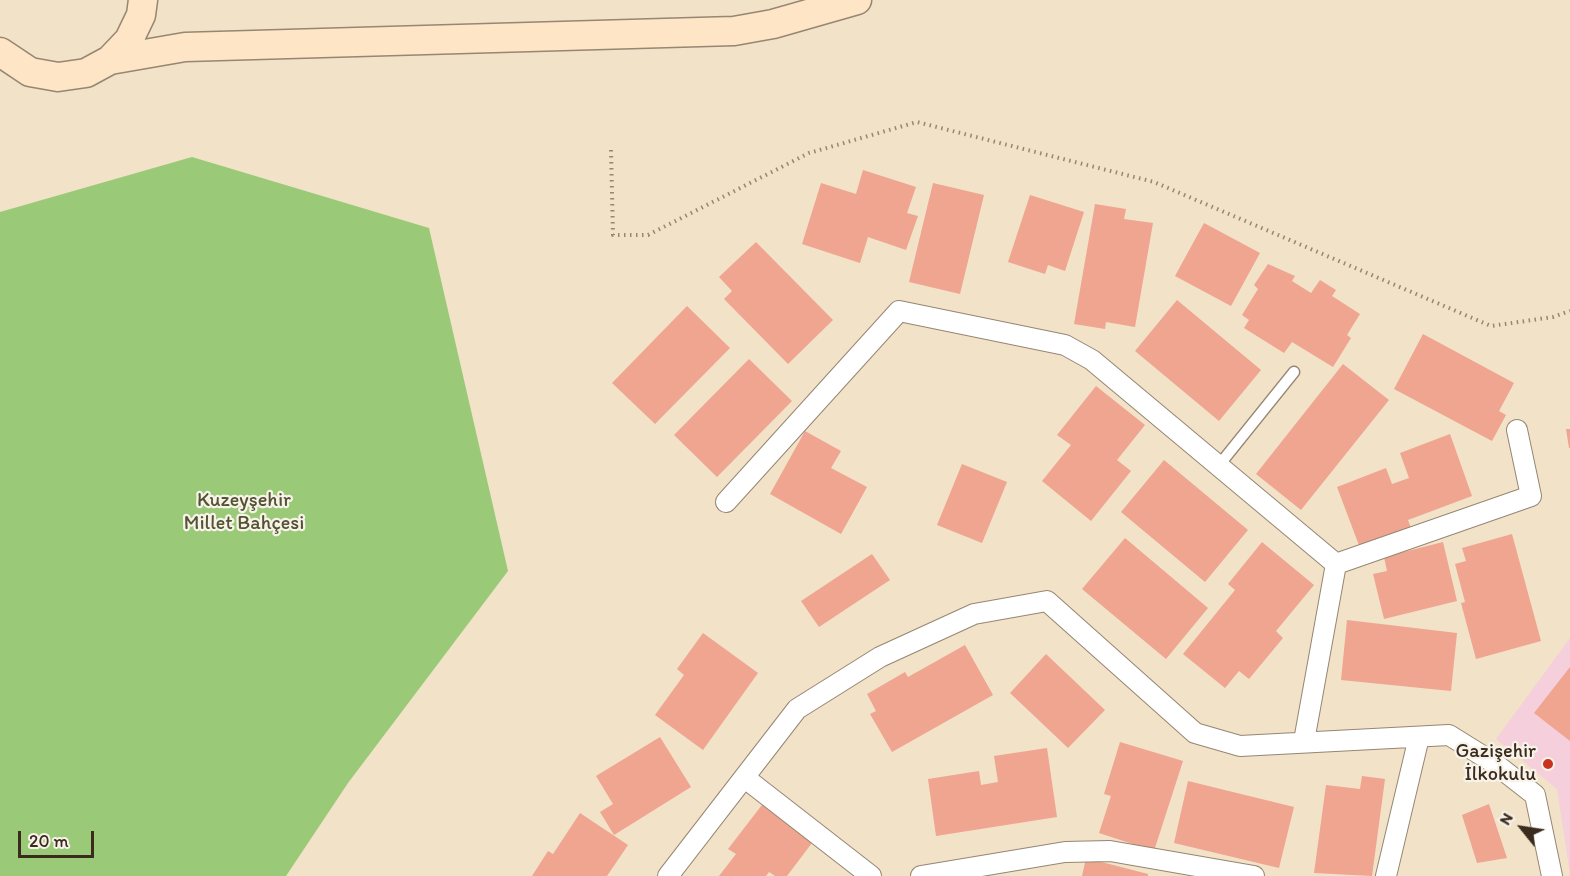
<!DOCTYPE html>
<html>
<head>
<meta charset="utf-8">
<style>
	body { margin:0 }
	#map { position:relative; width:1570px; height:876px; overflow:hidden; background:#f1e2c8; font-family:Itim,sans-serif }
	canvas { display:block }
	.north { position:absolute; left:1492px; top:798px; width:60px; height:60px; -webkit-text-stroke:4px #f7f3e8; paint-order:stroke; rotate:300deg; font-size:16px; font-weight:700; line-height:24px; text-align:center; color:#3b2a1e }
	.north::after { content:''; display:block; margin:auto; width:21px; height:27px; background:#3b2a1e; clip-path:polygon(50% 0,100% 100%,50% 72%,0 100%) }
	.scale { position:absolute; left:18px; top:831px; width:76px; height:27px; box-sizing:border-box; border:3px solid #3b2a1e; border-top:0; padding-left:8px; font-size:18px; line-height:21px; white-space:nowrap; color:#3b2a1e; -webkit-text-stroke:4px #f7f3e8; paint-order:stroke }
</style>
</head>
<body>
<div id="map">
<canvas width="1570" height="876"></canvas>
<div class="north">N</div>
<div class="scale">20 m</div>
</div>
<script>
const c = document.querySelector('canvas').getContext('2d');
c.lineJoin = 'round';
function paint(path, color) {
  c.fillStyle = color;
  c.fill(path, 'evenodd');
}
function shape(rows) {
  const path = new Path2D();
  for (const r of rows) {
    path.moveTo(r[0], r[1]);
    for (let i = 2; i < r.length; i += 2) path.lineTo(r[i], r[i + 1]);
  }
  return path;
}
function stroke(path, color, width, dash) {
  c.strokeStyle = color;
  c.lineWidth = width;
  c.lineCap = dash ? 'butt' : 'round';
  c.setLineDash(dash || []);
  c.stroke(path);
}
function label(font, color, halo, rows, align = 'center') {
  c.font = font + ' Itim,sans-serif';
  c.lineWidth = 4.5;
  c.setLineDash([]);
  c.textBaseline = 'middle';
  c.strokeStyle = halo;
  c.fillStyle = color;
  for (const [text, x, y, turn = 0] of rows) {
    c.save();
    c.translate(x, y);
    c.rotate((+turn || 0) * Math.PI / 180);
    c.textAlign = isNaN(turn) ? turn : align;
    if (halo) c.strokeText(text, 0, 0);
    c.fillText(text, 0, 0);
    c.restore();
  }
}
paint(shape([
	[1570,638,1570,874,1557,789,1496,739]
]), '#f5cfdb');
paint(shape([
	[192,157,429,228,508,571,348,783,286,876,0,876,0,212]
]), '#9aca78');
paint(shape([
	[863,170,916,187,907,213,918,216,906,250,868,237,860,263,802,244,821,183,856,194],
	[933,183,984,195,960,294,909,282],
	[1030,195,1084,212,1065,271,1048,265,1045,274,1008,262],
	[1095,204,1126,209,1124,219,1153,223,1135,327,1106,322,1105,329,1074,324],
	[1204,223,1260,253,1231,306,1175,276],
	[756,242,833,320,788,364,724,299,732,291,719,277],
	[1268,264,1295,276,1292,281,1311,293,1320,280,1336,290,1332,296,1360,314,1347,335,1351,338,1333,367,1292,342,1284,353,1244,328,1249,320,1242,315,1258,289,1254,285],
	[1177,300,1261,370,1219,421,1135,351],
	[687,306,730,348,655,424,612,383],
	[1423,334,1514,383,1499,411,1506,415,1492,441,1394,389],
	[749,359,792,401,717,477,674,435],
	[1343,364,1389,400,1301,510,1256,474],
	[1096,386,1145,425,1117,460,1131,471,1091,521,1042,481,1071,445,1057,435],
	[1566,429,1570,429,1570,448,1569,448],
	[805,431,841,451,831,468,867,487,841,534,770,494],
	[1450,434,1472,496,1408,520,1411,528,1360,548,1337,487,1386,468,1392,484,1409,478,1400,453],
	[1164,460,1248,530,1205,582,1121,512],
	[962,464,1007,482,982,543,937,525],
	[1512,534,1541,641,1476,659,1461,603,1465,602,1455,564,1466,561,1462,548],
	[1125,538,1208,608,1166,659,1082,589],
	[1262,542,1314,585,1276,631,1283,638,1249,679,1239,671,1225,688,1183,654,1235,590,1228,584],
	[1443,542,1457,601,1384,619,1373,574,1387,571,1384,557],
	[872,554,890,580,819,627,801,601],
	[1347,620,1457,633,1451,691,1341,680],
	[703,633,758,673,703,750,655,715,684,675,677,669],
	[965,645,993,695,892,752,870,714,876,711,867,694,905,672,908,677],
	[1046,654,1105,710,1068,748,1010,693],
	[1570,667,1570,741,1534,713],
	[660,737,691,787,614,835,600,812,613,804,596,776],
	[1120,742,1183,761,1154,851,1099,833,1111,796,1104,794],
	[1047,748,1057,817,936,836,928,779,979,771,981,785,998,782,994,756],
	[1362,776,1385,779,1372,876,1314,873,1326,785,1360,789],
	[1188,781,1294,807,1279,868,1174,843],
	[765,801,815,839,787,876,775,876,769,872,766,876,719,876,736,854,728,849],
	[1489,804,1507,858,1477,863,1462,815],
	[580,813,628,845,607,876,532,876,548,851,553,854],
	[1086,858,1148,874,1148,876,1082,876]
]), '#efa590');
const lane = shape([
	[1220,464,1294,372]
]);
const street = shape([
	[726,502,899,311,1065,345,1092,360,1336,564,1304,741],
	[1336,564,1531,496,1517,430],
	[745,778,871,876],
	[668,876,797,709,880,657,974,614,1047,601,1195,733,1240,746,1449,735,1494,763,1535,795,1552,876],
	[921,876,1065,852,1110,851,1254,876],
	[1386,876,1419,737]
]);
const secondary = shape([
	[0,52,30,72,58,77,86,73,110,60,129,40,141,15,143,0],
	[110,60,185,47,734,31,773,24,857,0]
]);
stroke(lane, '#968673', 13);
stroke(street, '#968673', 22);
stroke(secondary, '#968673', 31);
stroke(shape([
	[611,150,613,235,648,235,809,153,917,122,1154,182,1491,326,1553,317,1570,311]
]), '#968673', 4, [1.5, 4.5]);
stroke(lane, '#fff', 10);
stroke(street, '#fff', 20);
stroke(secondary, '#fde5c5', 28);
for (const [x, y, r, color] of [
	[1548,764,6,"#c8321e"]
]) {
  const dot = new Path2D();
  dot.arc(x, y, r, 0, 2 * Math.PI);
  c.fillStyle = color;
  c.fill(dot);
  stroke(dot, '#f7f3e8', 2);
}
label('20px', '#535234', '#f7f3e8', [
	["Kuzeyşehir",244,501],
	["Millet Bahçesi",244,524]
]);
label('20px', '#3b2a1e', '#f7f3e8', [
	["Gazişehir",1536,752],
	["İlkokulu",1536,775]
], 'right');
</script>
</body>
</html>
